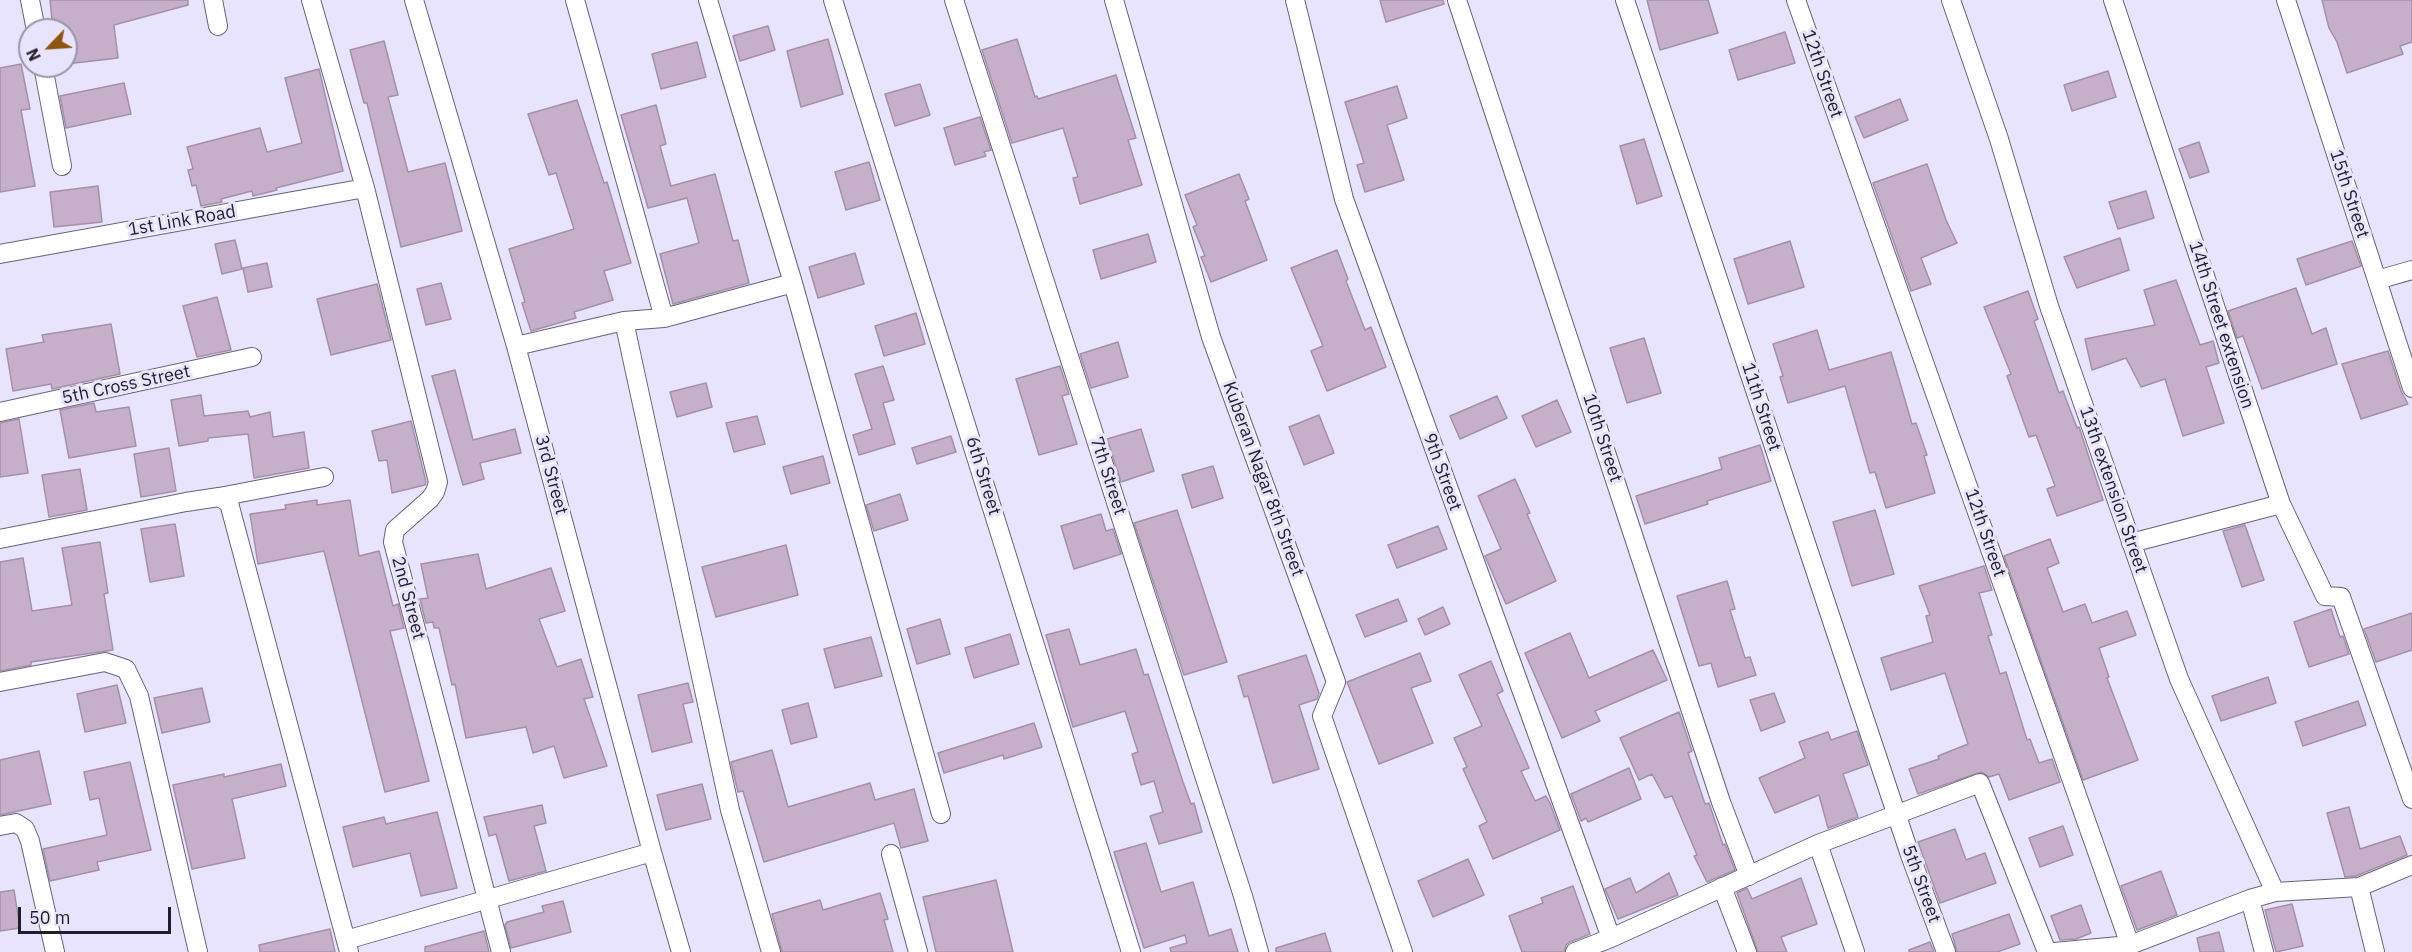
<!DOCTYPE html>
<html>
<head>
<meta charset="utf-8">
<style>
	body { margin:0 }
	#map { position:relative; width:2412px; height:952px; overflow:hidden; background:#e9e4fd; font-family:"IBM Plex Sans",sans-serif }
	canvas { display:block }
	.north { position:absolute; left:18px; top:18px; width:60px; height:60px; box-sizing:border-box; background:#e9e4fd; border:2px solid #9995a8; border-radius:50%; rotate:245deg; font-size:16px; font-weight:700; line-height:24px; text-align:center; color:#211e29 }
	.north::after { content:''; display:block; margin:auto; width:21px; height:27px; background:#8e550e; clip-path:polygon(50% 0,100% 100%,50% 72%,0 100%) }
	.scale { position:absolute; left:18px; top:907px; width:153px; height:27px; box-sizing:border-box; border:3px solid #211e29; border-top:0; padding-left:8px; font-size:18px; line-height:21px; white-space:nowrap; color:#211e29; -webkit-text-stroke:4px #e9e4fd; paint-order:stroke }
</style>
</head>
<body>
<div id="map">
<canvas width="2412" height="952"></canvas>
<div class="north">N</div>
<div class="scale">50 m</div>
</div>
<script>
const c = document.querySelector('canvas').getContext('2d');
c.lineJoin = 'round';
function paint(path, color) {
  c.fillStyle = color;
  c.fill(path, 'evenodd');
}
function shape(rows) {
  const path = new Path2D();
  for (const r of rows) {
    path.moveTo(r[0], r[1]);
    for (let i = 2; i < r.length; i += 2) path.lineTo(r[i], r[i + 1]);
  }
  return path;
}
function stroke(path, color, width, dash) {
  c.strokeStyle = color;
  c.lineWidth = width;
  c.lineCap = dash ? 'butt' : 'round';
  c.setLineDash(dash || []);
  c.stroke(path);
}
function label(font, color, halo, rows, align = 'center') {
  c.font = font + ' "IBM Plex Sans",sans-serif';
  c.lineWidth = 6;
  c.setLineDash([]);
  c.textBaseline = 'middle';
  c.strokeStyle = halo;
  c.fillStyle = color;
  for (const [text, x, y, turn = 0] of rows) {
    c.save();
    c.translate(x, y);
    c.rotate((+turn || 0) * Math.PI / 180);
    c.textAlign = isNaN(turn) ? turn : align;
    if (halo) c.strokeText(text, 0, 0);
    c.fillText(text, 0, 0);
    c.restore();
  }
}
const building = shape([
	[50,0,188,0,188,5,114,25,118,58,66,64,66,30,53,30,50,0],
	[1380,0,1443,0,1444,4,1386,22,1380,0],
	[1647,0,1708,0,1718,33,1660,50,1647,0],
	[2322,0,2412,0,2412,42,2400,46,2403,54,2347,73,2337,42,2329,28,2322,0],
	[768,26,775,50,740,61,733,36,768,26],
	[1785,32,1795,63,1738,80,1729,50,1785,32],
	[828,39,843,94,801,107,787,51,828,39],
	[1017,39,1035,97,1037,96,1038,99,1116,75,1136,138,1128,140,1142,185,1080,204,1073,178,1078,177,1063,128,1012,143,982,50,1017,39],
	[384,41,398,95,388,97,408,172,445,163,462,231,401,247,367,103,364,103,350,50,384,41],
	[697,42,706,77,661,89,652,54,697,42],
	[21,64,30,109,21,110,35,186,0,192,0,68,21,64],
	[319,69,343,171,276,188,277,190,253,196,252,191,221,199,222,202,201,206,196,185,192,186,188,170,193,169,187,147,260,128,267,152,302,143,285,78,319,69],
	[2108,71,2116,97,2072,111,2064,85,2108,71],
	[124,83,131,114,66,128,60,96,124,83],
	[920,84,930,115,895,126,885,94,920,84],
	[1397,86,1407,118,1387,125,1404,180,1365,192,1357,165,1364,163,1345,102,1397,86],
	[1900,99,1908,120,1864,138,1855,117,1900,99],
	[577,100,604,183,607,182,631,263,604,271,613,300,574,312,576,318,531,331,522,303,525,302,509,249,574,229,556,173,549,175,528,114,577,100],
	[656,105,666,144,660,146,671,186,715,174,733,241,738,240,749,283,673,304,660,254,699,243,687,198,648,208,621,115,656,105],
	[980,117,991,150,984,152,986,156,955,165,944,128,980,117],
	[1644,139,1662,196,1637,204,1620,146,1644,139],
	[2199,142,2209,172,2190,178,2179,149,2199,142],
	[869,162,880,200,846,210,835,172,869,162],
	[1927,164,1946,220,1957,243,1921,258,1931,284,1911,291,1873,183,1927,164],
	[1239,174,1249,199,1245,201,1267,260,1211,282,1201,257,1205,256,1193,227,1197,225,1185,195,1239,174],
	[98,186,102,222,54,227,50,192,98,186],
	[2146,191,2154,218,2118,229,2109,202,2146,191],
	[1148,234,1156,262,1101,279,1093,250,1148,234],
	[2120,238,2129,270,2077,288,2064,257,2120,238],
	[235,240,242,269,222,274,215,244,235,240],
	[1790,241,1804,287,1748,304,1734,259,1790,241],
	[2352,241,2361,266,2306,285,2297,259,2352,241],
	[1337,250,1348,279,1346,281,1365,330,1371,327,1386,367,1327,391,1311,351,1323,346,1291,268,1337,250],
	[855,253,864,284,818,298,809,267,855,253],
	[267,263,272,287,248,292,243,268,267,263],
	[2176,280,2200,345,2213,341,2219,363,2206,367,2224,423,2183,436,2165,379,2141,387,2126,358,2092,370,2085,339,2155,325,2144,290,2176,280],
	[441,283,451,319,426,325,417,289,441,283],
	[377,284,391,340,331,355,317,299,377,284],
	[2296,288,2312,334,2326,328,2337,364,2262,389,2243,336,2237,338,2228,311,2296,288],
	[2028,291,2038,319,2034,321,2059,393,2063,391,2077,428,2079,427,2103,500,2057,516,2047,489,2055,486,2036,435,2029,437,2007,376,2011,374,1984,307,2028,291],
	[217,297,231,350,197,357,183,306,217,297],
	[916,313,925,344,884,356,875,326,916,313],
	[111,324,120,374,52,389,51,384,13,391,6,349,44,342,42,335,111,324],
	[1817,330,1829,370,1891,352,1912,424,1916,423,1927,455,1924,456,1935,493,1886,508,1875,472,1870,473,1845,386,1788,403,1780,377,1783,376,1773,344,1817,330],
	[1644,338,1661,393,1627,403,1610,348,1644,338],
	[1118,342,1128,377,1091,388,1080,354,1118,342],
	[2388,351,2401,391,2408,404,2361,419,2342,364,2388,351],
	[883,366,894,400,883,403,895,444,859,455,853,435,872,429,855,374,883,366],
	[1060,366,1069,394,1062,396,1077,444,1039,455,1016,379,1060,366],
	[455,370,473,440,515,429,521,453,480,463,484,479,463,485,432,376,455,370],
	[706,383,712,407,677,417,670,392,706,383],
	[201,395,204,416,248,411,250,417,270,412,273,437,304,432,309,468,254,478,248,434,208,438,208,441,179,446,171,400,201,395],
	[1497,396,1507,418,1460,439,1450,416,1497,396],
	[1557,400,1571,432,1536,447,1522,416,1557,400],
	[94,403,96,412,129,407,136,446,69,458,60,410,94,403],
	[1319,415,1334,453,1304,465,1289,427,1319,415],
	[757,416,765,444,734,452,726,423,757,416],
	[19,419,28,473,0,477,0,423,19,419],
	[411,421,426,482,425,485,392,493,387,460,379,461,372,431,411,421],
	[1141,429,1154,471,1121,482,1107,439,1141,429],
	[951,436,956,452,917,464,912,448,951,436],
	[1760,445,1771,481,1707,501,1708,504,1645,524,1636,496,1722,469,1719,458,1760,445],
	[169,448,176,491,141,497,134,454,169,448],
	[823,456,830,483,791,494,783,467,823,456],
	[1213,466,1223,498,1192,508,1182,475,1213,466],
	[80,469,87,510,49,517,42,475,80,469],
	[1515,479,1530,513,1527,514,1556,581,1506,604,1485,556,1501,549,1478,496,1515,479],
	[900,494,908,520,874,531,866,505,900,494],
	[317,500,317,505,350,500,359,556,379,551,393,606,398,604,404,628,390,631,429,781,385,792,324,551,258,564,250,514,286,509,285,505,317,500],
	[1177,510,1227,662,1184,675,1134,523,1177,510],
	[1875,510,1894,574,1852,586,1833,522,1875,510],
	[1101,514,1106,531,1113,529,1121,554,1074,569,1061,526,1101,514],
	[175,524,184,576,150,582,141,529,175,524],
	[2245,525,2264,580,2242,587,2223,531,2245,525],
	[1438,526,1447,549,1397,568,1388,545,1438,526],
	[2050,539,2059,563,2047,568,2063,612,2085,604,2092,623,2127,611,2136,635,2099,648,2109,677,2107,678,2138,760,2083,780,2004,556,2050,539],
	[100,542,108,593,104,594,113,650,31,662,31,665,0,671,0,562,23,558,32,611,72,605,62,548,100,542],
	[786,545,798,595,716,617,702,567,786,545],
	[478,554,486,589,551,568,565,611,539,619,557,667,581,659,593,697,584,699,607,766,564,778,554,746,533,753,526,727,466,738,455,684,452,685,439,628,434,628,433,622,426,623,420,599,428,598,421,564,478,554],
	[1984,566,1992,590,1979,593,1992,635,1988,636,2000,674,2006,672,2027,740,2030,739,2039,763,2052,759,2060,782,2009,800,1999,774,1989,777,1981,772,1918,794,1909,769,1939,759,1938,756,1968,744,1945,673,1891,690,1881,658,1933,642,1926,616,1930,615,1919,586,1984,566],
	[1727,581,1735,609,1730,610,1745,658,1750,657,1756,675,1718,687,1711,663,1699,666,1677,596,1727,581],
	[1398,599,1407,621,1365,637,1356,615,1398,599],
	[1443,607,1450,624,1425,635,1418,619,1443,607],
	[2331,609,2340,637,2343,636,2349,654,2309,667,2294,622,2331,609],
	[2412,613,2412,650,2376,662,2364,629,2412,613],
	[940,619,950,654,917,664,907,629,940,619],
	[1069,629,1080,665,1136,649,1144,675,1148,674,1183,782,1191,804,1194,803,1202,832,1159,844,1150,816,1163,812,1154,781,1141,785,1132,754,1138,752,1125,711,1073,727,1046,635,1069,629],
	[1570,633,1589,678,1653,650,1667,680,1595,711,1600,721,1562,738,1525,653,1570,633],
	[1010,634,1019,664,974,678,965,648,1010,634],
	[871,637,882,676,835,688,824,649,871,637],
	[1420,653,1431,681,1411,688,1433,743,1379,764,1347,682,1420,653],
	[1306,655,1319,693,1317,699,1299,705,1319,769,1273,783,1248,696,1244,697,1238,676,1306,655],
	[1491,661,1503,691,1497,694,1529,768,1521,771,1535,801,1546,796,1550,803,1560,830,1493,859,1479,826,1487,822,1463,769,1467,767,1454,738,1482,726,1459,675,1491,661],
	[2268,677,2276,703,2221,721,2212,696,2268,677],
	[688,683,693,702,683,704,692,742,652,752,638,695,688,683],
	[117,685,126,723,85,732,77,694,117,685],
	[202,688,210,722,162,733,154,698,202,688],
	[1774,693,1785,722,1761,731,1750,700,1774,693],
	[2358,701,2366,725,2303,746,2295,722,2358,701],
	[808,703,817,737,791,744,782,710,808,703],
	[1679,712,1692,751,1688,753,1705,804,1709,803,1723,845,1725,844,1735,870,1707,882,1694,856,1697,855,1672,796,1665,798,1652,774,1639,780,1620,738,1679,712],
	[1034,723,1042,747,1004,759,1003,755,944,773,938,753,1034,723],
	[1857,731,1868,765,1843,774,1858,817,1828,828,1819,795,1775,813,1759,778,1805,758,1799,742,1828,732,1831,740,1857,731],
	[772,750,788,807,870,783,875,800,914,789,928,841,901,848,894,823,764,862,743,791,738,792,731,762,772,750],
	[39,751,51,804,0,815,0,760,39,751],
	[130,762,151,850,97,862,99,870,50,881,43,849,107,835,99,798,90,800,84,772,130,762],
	[281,764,286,786,232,799,245,858,192,869,173,785,224,774,224,777,281,764],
	[1629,768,1641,799,1588,822,1586,818,1581,821,1571,794,1629,768],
	[702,784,711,819,666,830,657,795,702,784],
	[542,805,546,823,534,826,546,871,509,881,496,834,489,836,484,817,542,805],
	[2349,807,2360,849,2400,836,2407,855,2356,876,2345,877,2327,813,2349,807],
	[437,812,457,888,421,896,410,853,353,867,343,827,384,817,386,824,437,812],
	[2063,826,2073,855,2040,867,2029,838,2063,826],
	[1955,829,1966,860,1985,853,1996,883,1940,903,1918,842,1955,829],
	[1146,843,1161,892,1193,882,1209,936,1231,929,1238,952,1171,952,1170,948,1187,943,1185,935,1144,948,1114,852,1146,843],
	[1468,859,1484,895,1433,917,1418,881,1468,859],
	[2161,871,2177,915,2137,930,2121,886,2161,871],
	[1669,873,1678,895,1618,919,1605,889,1630,878,1636,893,1669,873],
	[1801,878,1817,924,1781,937,1787,952,1758,952,1737,893,1747,888,1752,899,1801,878],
	[996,880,1013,952,936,952,923,897,996,880],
	[1573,886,1590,934,1570,942,1566,945,1564,952,1522,952,1509,916,1543,903,1541,898,1573,886],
	[14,890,20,928,0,931,0,892,14,890],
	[880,893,888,919,884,920,893,952,782,952,772,914,820,900,823,910,880,893],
	[563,901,571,932,511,948,505,925,507,922,544,912,542,906,563,901],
	[2292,904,2303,946,2276,952,2265,910,2292,904],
	[2081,905,2091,933,2076,939,2060,940,2051,916,2081,905],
	[2009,914,2020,944,1997,952,1957,952,1952,934,2009,914],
	[330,929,335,952,260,952,259,945,330,929],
	[484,931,489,952,425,952,425,947,484,931],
	[2219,932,2224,952,2200,952,2197,938,2219,932],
	[1325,933,1331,952,1276,952,1276,948,1325,933],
	[1930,942,1934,952,1909,952,1909,950,1930,942]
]);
paint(building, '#c6b0c9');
stroke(building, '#a590a9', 1.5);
const street = shape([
	[30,0,36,30],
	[213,0,218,26],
	[311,0,365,188,438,482,435,492,430,499,395,530,393,542,501,952],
	[414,0,516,346,652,852,681,952],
	[575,0,664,318],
	[708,0,793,283,941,814],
	[833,0,1131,952],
	[954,0,1243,896,1259,952],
	[1114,0,1211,337,1336,682,1322,716,1403,952],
	[1295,0,1344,199,1611,938],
	[1457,0,1721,802,1749,876],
	[1625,0,1910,855,1946,952],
	[1796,0,2130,945,2250,899],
	[1951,0,1999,139,2049,306,2179,679,2275,892,2250,899,2264,952],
	[2113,0,2281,504,2131,543],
	[2286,0,2412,388],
	[43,66,62,166],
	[0,254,365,188],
	[2377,280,2412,270],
	[624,321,730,810,771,952],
	[516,346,624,321,664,318,793,283],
	[0,412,252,357],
	[219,497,324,477],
	[2281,504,2325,596,2341,597,2412,799],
	[0,539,186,502,219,497,229,503,349,952],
	[0,682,105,662,126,669,139,696,198,952],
	[0,826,16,823,25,829,30,841,55,952],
	[1818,844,1855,952],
	[891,854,918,952],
	[1722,887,1747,952],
	[2359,887,2412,865],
	[2275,892,2359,887,2375,952],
	[346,940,652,852],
	[1575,952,1611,938,1818,844,1980,783,2047,952],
	[2054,952,2130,945]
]);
stroke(street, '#68617c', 20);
stroke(street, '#fff', 18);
label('18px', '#211e29', '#e9e4fd', [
	["12th Street",1822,74,71],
	["15th Street",2349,194,72],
	["1st Link Road",182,221,-10],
	["14th Street extension",2221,325,72],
	["5th Cross Street",126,385,-12],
	["11th Street",1761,407,72],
	["10th Street",1602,438,72],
	["9th Street",1442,472,70],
	["3rd Street",551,475,75],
	["6th Street",983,476,73],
	["7th Street",1108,476,72],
	["Kuberan Nagar 8th Street",1263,479,70],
	["13th extension Street",2113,490,71],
	["12th Street",1985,533,71],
	["2nd Street",408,598,75],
	["5th Street",1921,884,70]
]);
</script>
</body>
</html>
